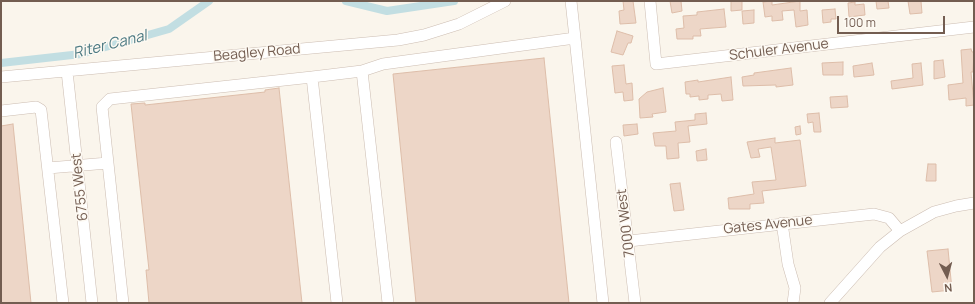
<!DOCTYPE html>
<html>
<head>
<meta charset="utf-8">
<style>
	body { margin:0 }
	#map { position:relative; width:975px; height:304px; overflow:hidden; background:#faf5ec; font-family:Manrope,sans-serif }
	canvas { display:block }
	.frame { position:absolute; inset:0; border:2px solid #735d51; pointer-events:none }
	.north { position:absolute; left:927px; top:256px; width:40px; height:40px; -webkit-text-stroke:3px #fdf9f2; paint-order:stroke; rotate:174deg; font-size:11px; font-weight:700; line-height:16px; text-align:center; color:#735d51 }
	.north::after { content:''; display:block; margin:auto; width:14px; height:18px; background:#735d51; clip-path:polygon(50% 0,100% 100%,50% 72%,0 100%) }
	.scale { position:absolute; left:837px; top:16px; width:108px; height:18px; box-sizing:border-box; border:2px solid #735d51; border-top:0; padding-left:5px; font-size:12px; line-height:14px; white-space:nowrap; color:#735d51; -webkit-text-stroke:3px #fdf9f2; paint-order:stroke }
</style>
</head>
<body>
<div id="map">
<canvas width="975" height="304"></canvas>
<div class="frame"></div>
<div class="north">N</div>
<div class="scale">100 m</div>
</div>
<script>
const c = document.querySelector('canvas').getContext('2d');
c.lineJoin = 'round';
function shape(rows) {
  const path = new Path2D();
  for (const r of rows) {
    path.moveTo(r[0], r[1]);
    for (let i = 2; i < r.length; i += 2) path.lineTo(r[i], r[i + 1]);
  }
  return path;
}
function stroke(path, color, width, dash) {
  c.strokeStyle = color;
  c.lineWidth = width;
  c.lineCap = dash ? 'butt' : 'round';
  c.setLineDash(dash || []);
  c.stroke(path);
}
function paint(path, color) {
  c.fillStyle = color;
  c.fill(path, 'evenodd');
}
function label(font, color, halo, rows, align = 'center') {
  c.font = font + ' Manrope,sans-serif';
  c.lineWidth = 3;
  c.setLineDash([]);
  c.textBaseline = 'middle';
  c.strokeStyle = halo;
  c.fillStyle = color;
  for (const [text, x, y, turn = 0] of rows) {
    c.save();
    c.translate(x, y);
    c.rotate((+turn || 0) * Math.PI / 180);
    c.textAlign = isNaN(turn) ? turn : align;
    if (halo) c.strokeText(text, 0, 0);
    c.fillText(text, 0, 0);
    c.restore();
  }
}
stroke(shape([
	[346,1,387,11,454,1],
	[1,63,81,54,169,29,209,1]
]), '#c2dee2', 8);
const building = shape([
	[623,1,633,1,636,23,620,24,619,11,624,10,623,1],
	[670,1,681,1,682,11,672,13,670,1],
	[731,1,742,1,742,10,731,11,731,1],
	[772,1,772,5,800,1,800,11,807,10,808,25,796,27,794,10,782,11,783,20,772,21,772,16,765,17,763,2,772,1],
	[876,1,888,1,889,8,877,9,876,1],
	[908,1,921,1,922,13,910,14,908,1],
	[855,2,855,5,864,4,865,15,849,17,848,3,855,2],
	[724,9,726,27,700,29,701,36,693,36,693,39,677,39,676,29,684,28,683,16,697,15,697,12,724,9],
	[835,9,836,19,831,19,831,22,823,23,822,10,835,9],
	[754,10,754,23,743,24,742,11,754,10],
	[617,31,633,36,631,43,628,43,623,55,611,52,617,31],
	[971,49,972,52,974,52,973,72,971,72,974,105,966,106,966,98,949,100,948,85,963,83,961,50,971,49],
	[544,58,569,303,416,303,393,74,544,58],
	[943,60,945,77,934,79,934,61,943,60],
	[843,62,843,75,823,75,822,63,843,62],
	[872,63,874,75,854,77,853,66,872,63],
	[921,63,923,85,892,89,891,81,913,78,912,64,921,63],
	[624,65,626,84,632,83,633,100,624,101,623,92,615,93,612,66,624,65],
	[791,68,793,85,776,87,776,85,743,86,742,77,754,75,754,73,791,68],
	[731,77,733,100,722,101,721,94,708,95,708,99,699,100,699,96,690,97,690,94,686,94,685,82,698,80,698,82,731,77],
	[279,88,302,303,149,303,146,270,149,270,131,104,145,103,145,105,265,92,265,90,279,88],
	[663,88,666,112,652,114,653,117,640,118,639,99,647,92,663,88],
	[847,96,848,107,831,108,830,97,847,96],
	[706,113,707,124,688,126,690,142,678,143,679,158,667,159,666,146,655,146,653,133,676,131,675,122,695,120,695,114,706,113],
	[819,113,821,132,814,132,813,122,808,123,807,114,819,113],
	[13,124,31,303,1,303,1,126,13,124],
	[637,124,638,134,624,136,623,125,637,124],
	[800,126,801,134,796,135,795,127,800,126],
	[775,138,775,143,800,140,806,186,762,191,764,203,750,204,750,209,729,209,728,198,754,194,752,182,776,180,771,147,758,149,760,157,751,158,747,142,775,138],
	[706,149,707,160,697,161,696,151,706,149],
	[928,164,936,164,936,181,926,181,928,164],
	[680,183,684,210,674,211,670,184,680,183],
	[948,249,952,290,932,292,927,251,948,249]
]);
paint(building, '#edd6c7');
stroke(building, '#ddbda9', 1);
const minor = shape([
	[571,1,575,38],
	[650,1,656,64,974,27],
	[67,71,92,303],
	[362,71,383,64,575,38,603,303],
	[1,77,398,40,424,35,459,24,505,1],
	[1,111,36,107,41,110,63,303],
	[616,142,635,303],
	[108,163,123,303],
	[48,168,108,163,102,107,110,99,312,77],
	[782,223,788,264,795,288,793,303],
	[629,241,874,214,889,218,900,231],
	[337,303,312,77,362,71,388,303],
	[830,303,880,247,900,231,934,212,956,206,974,203]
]);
stroke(minor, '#ccbdb2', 12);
stroke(minor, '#fff', 11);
label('14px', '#735d51', '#fdf9f2', [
	["Schuler Avenue",779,50,-7],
	["Beagley Road",257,53,-5],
	["6755 West",80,187,-96],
	["7000 West",626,223,-97],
	["Gates Avenue",768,225,-6]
]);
label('italic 15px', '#4d7a83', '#fdf9f2', [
	["Riter Canal",110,45,-14]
]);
</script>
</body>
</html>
